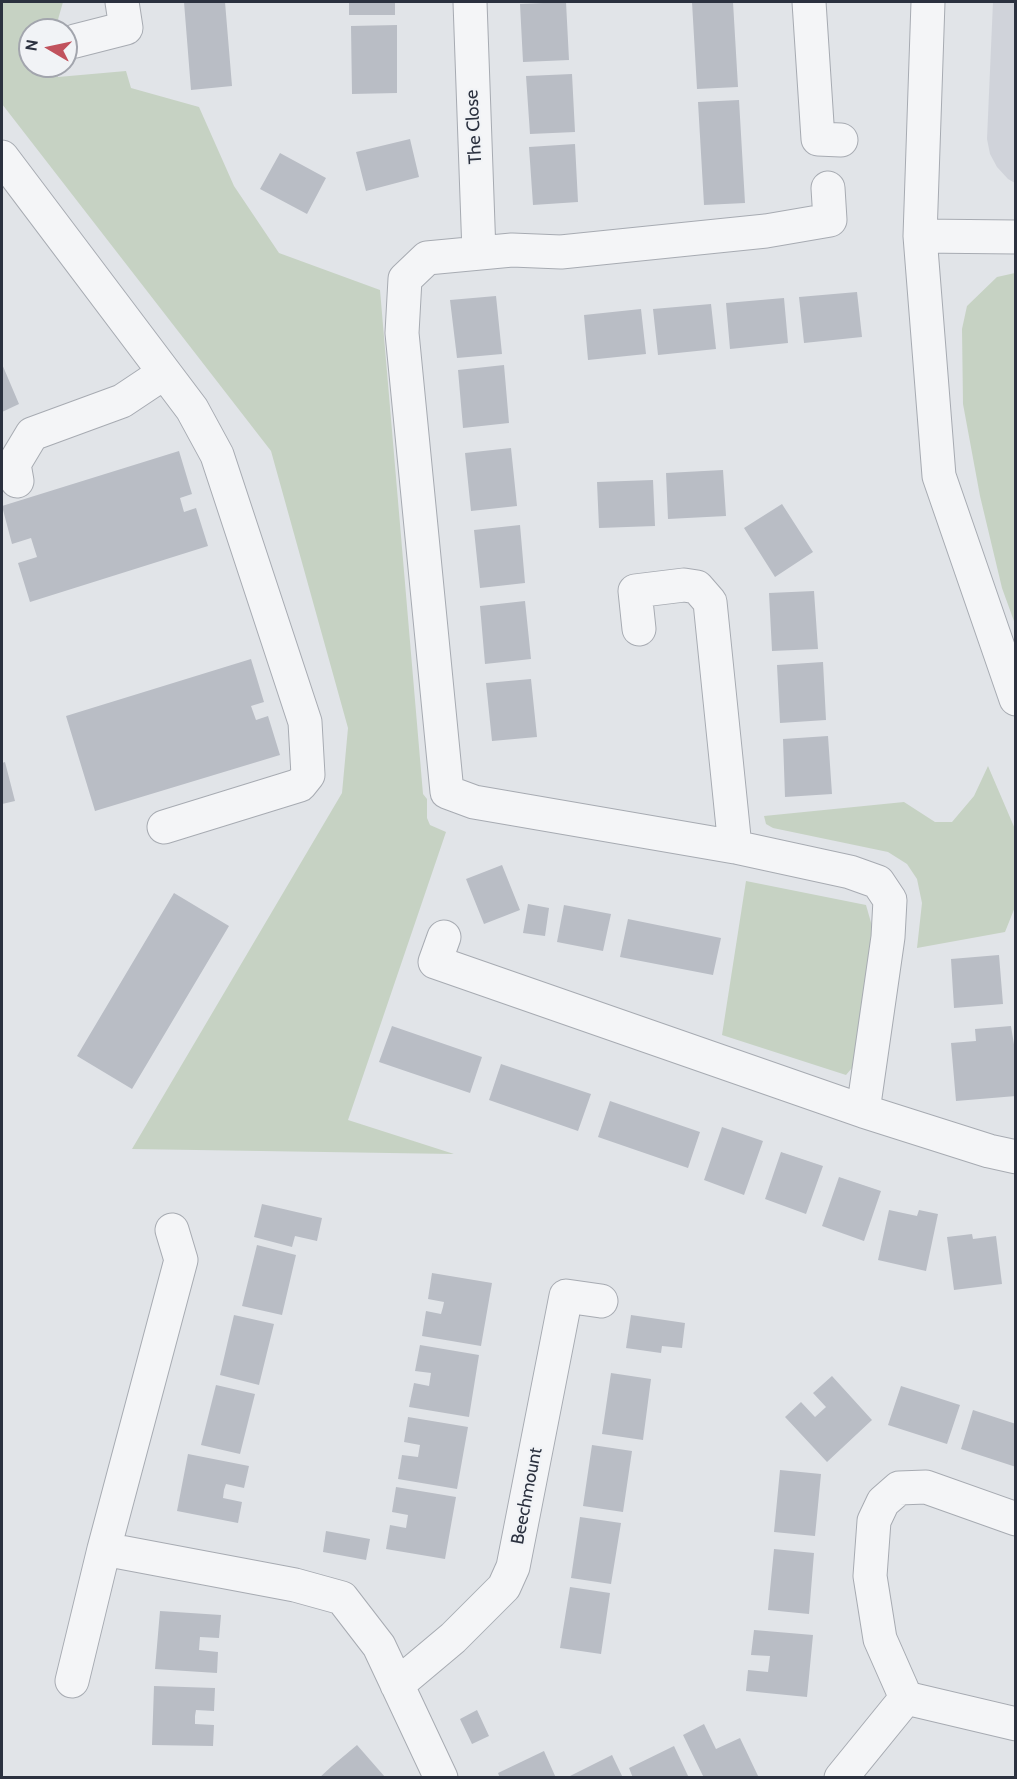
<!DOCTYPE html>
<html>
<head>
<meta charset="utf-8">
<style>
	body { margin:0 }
	#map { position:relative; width:1017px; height:1779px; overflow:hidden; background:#e1e4e8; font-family:Cabin,sans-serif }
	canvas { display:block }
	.frame { position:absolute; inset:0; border:3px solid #2b313f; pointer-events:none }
	.north { position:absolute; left:18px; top:18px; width:60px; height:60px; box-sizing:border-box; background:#f1f3f6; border:2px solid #a2a5ad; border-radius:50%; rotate:279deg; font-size:16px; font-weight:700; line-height:24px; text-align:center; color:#2b313f }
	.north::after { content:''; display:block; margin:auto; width:21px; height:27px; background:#c1525d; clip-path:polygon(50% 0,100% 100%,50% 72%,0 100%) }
</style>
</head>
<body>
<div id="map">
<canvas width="1017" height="1779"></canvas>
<div class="frame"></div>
<div class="north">N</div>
</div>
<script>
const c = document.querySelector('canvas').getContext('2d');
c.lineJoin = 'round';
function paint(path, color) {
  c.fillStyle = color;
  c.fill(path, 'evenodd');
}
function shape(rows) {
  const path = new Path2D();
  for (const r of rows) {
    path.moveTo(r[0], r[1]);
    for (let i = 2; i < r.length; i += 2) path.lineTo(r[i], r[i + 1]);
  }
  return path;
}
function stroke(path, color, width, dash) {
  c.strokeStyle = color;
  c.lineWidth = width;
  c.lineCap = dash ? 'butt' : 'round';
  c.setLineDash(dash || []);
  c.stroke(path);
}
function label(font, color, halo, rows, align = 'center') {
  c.font = font + ' Cabin,sans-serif';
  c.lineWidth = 4.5;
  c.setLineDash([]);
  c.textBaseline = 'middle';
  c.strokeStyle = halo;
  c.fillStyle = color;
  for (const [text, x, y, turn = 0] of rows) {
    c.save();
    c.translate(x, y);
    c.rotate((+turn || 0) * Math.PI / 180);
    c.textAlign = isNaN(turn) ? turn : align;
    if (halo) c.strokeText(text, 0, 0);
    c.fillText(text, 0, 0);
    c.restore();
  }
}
paint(shape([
	[993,2,1015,2,1015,183,1008,179,997,167,990,154,987,139]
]), '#d0d3da');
paint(shape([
	[2,2,63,2,55,30,30,30,30,66,57,66,58,77,126,71,131,88,199,107,234,186,279,253,380,290,423,794,427,799,427,818,430,825,446,832,348,1120,454,1154,132,1149,342,793,348,728,271,451,2,104],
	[1015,273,1016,273,1015,624,1002,588,980,496,963,404,962,329,967,306,997,277],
	[988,766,1015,829,1015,907,1005,932,917,948,922,903,917,879,907,864,888,852,773,828,766,824,764,816,904,802,935,822,952,822,974,796],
	[746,881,866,905,872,926,857,1062,846,1075,722,1035]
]), '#c6d2c3');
paint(shape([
	[184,2,225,2,232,86,191,90],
	[349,2,395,2,395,15,349,15],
	[566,2,569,60,523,62,520,4],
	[692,2,733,2,738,87,697,89],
	[397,25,397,93,352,94,351,26],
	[572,74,575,132,530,134,526,76],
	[739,100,745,203,704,205,698,102],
	[410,139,419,177,366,191,356,152],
	[575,144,578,202,533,205,529,147],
	[280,153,326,178,307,214,260,189],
	[857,292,862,337,804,343,799,297],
	[496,296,502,354,457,358,450,300],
	[784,298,788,343,730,349,726,303],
	[711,304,716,349,658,355,653,309],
	[641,309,646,354,588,360,584,315],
	[2,364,19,404,2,412],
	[504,365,509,423,463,428,458,370],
	[511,448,517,506,471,511,465,453],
	[179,451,192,494,180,498,184,512,196,508,208,546,30,602,18,563,37,557,31,538,12,544,2,506],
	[723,470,726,516,668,519,666,473],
	[653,480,655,526,599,528,597,482],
	[782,504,813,552,775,577,744,528],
	[520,525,525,583,480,588,474,530],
	[814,591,818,649,772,651,769,593],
	[525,601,531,659,485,664,480,606],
	[251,659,264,702,251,706,256,720,268,716,280,755,95,811,66,716],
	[823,662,826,720,780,723,777,665],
	[531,679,537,737,492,741,486,683],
	[828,736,832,794,785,797,783,739],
	[5,762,15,801,2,804,2,763],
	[502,865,520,910,484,924,466,879],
	[174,893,229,926,132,1089,77,1056],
	[528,904,549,908,545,936,523,933],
	[564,905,611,914,603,951,557,942],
	[628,919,721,938,713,975,620,957],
	[999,955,1003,1004,954,1008,951,959],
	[392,1026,482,1057,470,1093,379,1062],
	[1011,1026,1016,1057,1016,1096,956,1101,951,1043,976,1041,975,1029],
	[501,1064,591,1094,578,1131,489,1100],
	[610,1101,700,1132,688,1168,598,1137],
	[722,1127,763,1141,744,1195,704,1180],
	[781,1152,823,1166,806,1214,765,1199],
	[839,1177,881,1191,864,1241,822,1226],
	[262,1204,322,1218,317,1241,295,1236,292,1247,254,1237],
	[889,1210,917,1216,919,1210,938,1214,926,1271,878,1260],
	[972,1234,973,1239,996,1236,1002,1284,954,1290,947,1237],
	[257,1245,296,1255,282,1315,242,1306],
	[432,1273,492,1283,481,1346,422,1336,426,1311,441,1314,443,1307,444,1302,428,1299],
	[234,1315,274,1324,259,1385,220,1375],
	[631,1315,685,1323,682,1348,662,1346,661,1353,626,1348],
	[420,1345,479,1355,469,1417,409,1407,414,1383,429,1386,431,1373,415,1371],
	[611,1373,651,1379,643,1440,602,1434],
	[832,1376,872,1420,827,1462,785,1417,801,1402,815,1417,826,1407,813,1393],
	[216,1385,255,1394,240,1454,201,1445],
	[901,1386,960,1405,947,1444,888,1425],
	[973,1410,1016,1424,1016,1467,961,1449],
	[408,1417,468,1427,457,1489,398,1479,402,1455,418,1457,420,1445,404,1442],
	[592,1445,632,1451,623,1512,583,1506],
	[188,1454,249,1466,244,1488,226,1484,224,1490,223,1498,242,1502,238,1523,177,1511],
	[780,1470,821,1474,815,1536,774,1532],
	[396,1487,456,1497,445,1559,386,1549,390,1525,406,1528,408,1515,392,1512],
	[580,1517,621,1523,611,1584,571,1578],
	[326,1531,370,1539,366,1560,323,1552],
	[774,1549,814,1553,809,1614,768,1610],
	[570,1587,610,1593,601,1654,560,1648],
	[160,1611,221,1615,219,1638,200,1637,199,1650,218,1652,217,1673,155,1669],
	[754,1630,813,1635,807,1697,746,1691,748,1670,768,1672,770,1656,751,1655],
	[154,1686,215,1688,214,1711,196,1710,195,1716,195,1724,214,1725,213,1746,152,1745],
	[477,1710,489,1736,472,1744,460,1719],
	[704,1724,716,1749,740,1738,759,1778,704,1778,683,1735],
	[357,1745,385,1777,319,1778,332,1766],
	[674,1746,689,1778,633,1778,629,1768],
	[544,1751,556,1778,500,1778,498,1773],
	[612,1755,623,1778,566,1778]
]), '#b9bdc5');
const minor = shape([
	[470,2,479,253],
	[809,2,818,139,841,140],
	[928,2,920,236,939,476,1016,699],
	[75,41,126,28,122,2],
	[2,157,192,409,217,455,305,722,308,775,300,785,164,827],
	[828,188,830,220,766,231,561,252,512,250,427,258,405,279,402,333,447,792,474,802,735,847,850,872,878,882,890,900,888,937,863,1111],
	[920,236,1016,237],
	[17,481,14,464,32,434,122,401,164,373],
	[639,629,635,591,684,585,697,587,710,602,735,847],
	[444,937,435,962,863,1111,989,1151,1016,1157],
	[104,1549,295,1585,342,1598,379,1646,441,1778],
	[72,1681,104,1549,181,1260,172,1230],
	[397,1685,453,1638,504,1587,513,1567,566,1296,601,1301],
	[906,1698,880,1639,870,1576,874,1521,883,1502,899,1488,926,1487,1016,1519],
	[841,1778,906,1698,1016,1724]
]);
stroke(minor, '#a7abb2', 35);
stroke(minor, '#f4f5f7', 33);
label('18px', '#2b313f', '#f1f3f6', [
	["The Close",474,127,-93],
	["Beechmount",527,1496,-79]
]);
</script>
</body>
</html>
